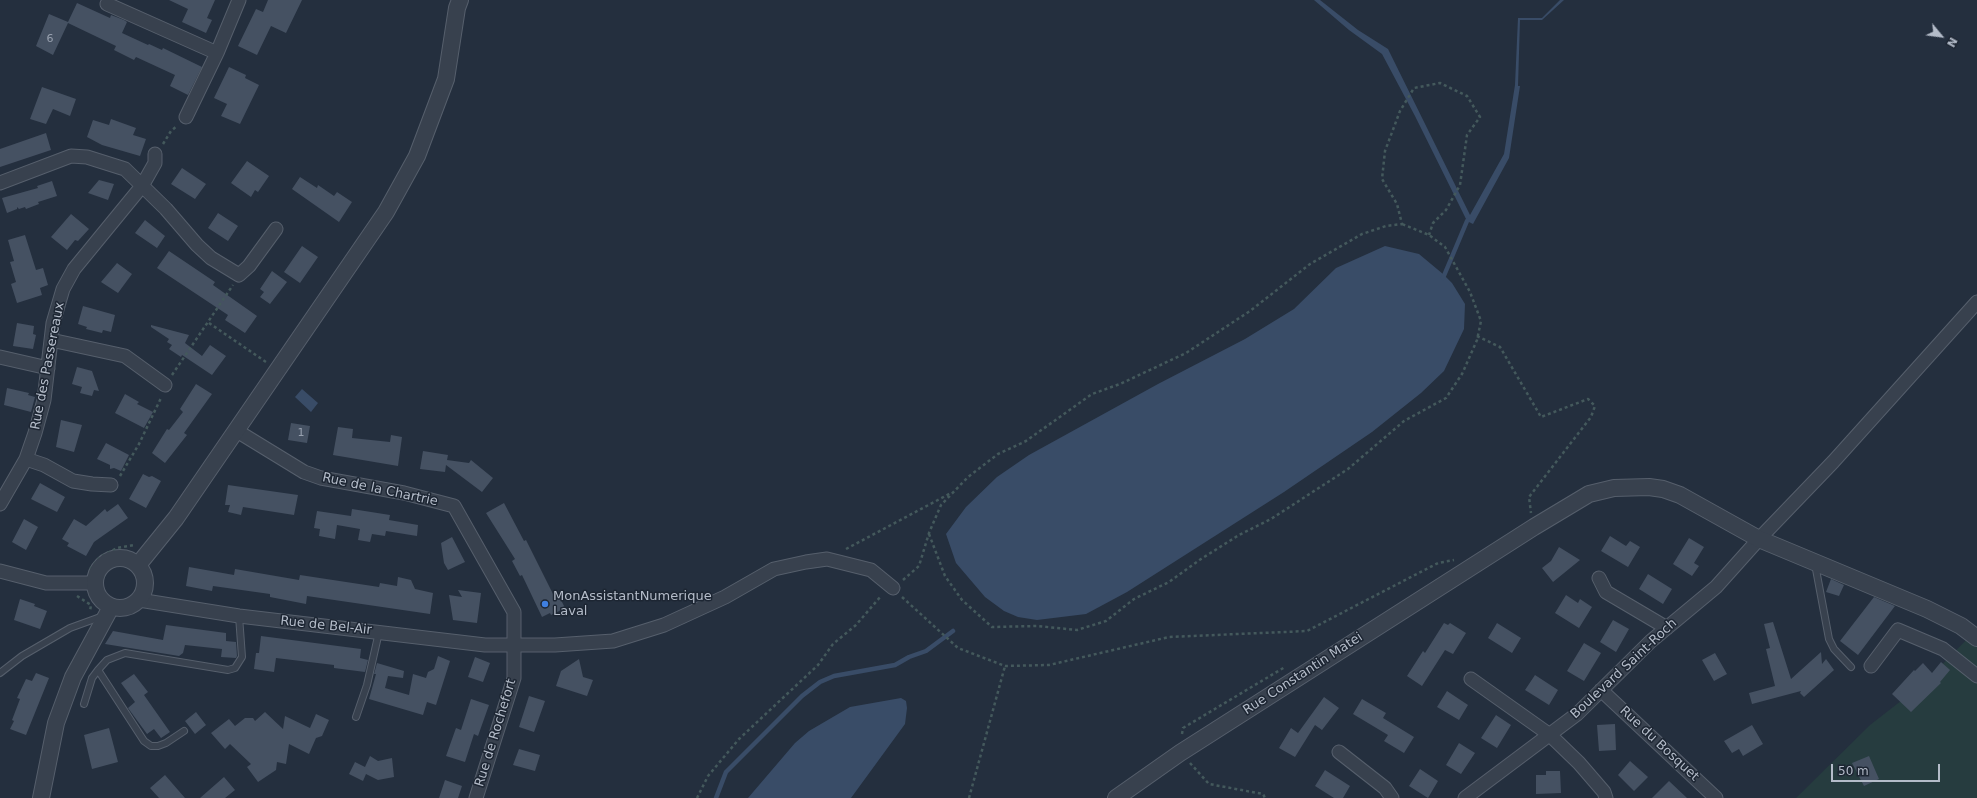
<!DOCTYPE html>
<html>
<head>
<meta charset="utf-8">
<style>
	body { margin:0 }
	#map { position:relative; width:1977px; height:798px; overflow:hidden; background:#242f3e; font-family:"DejaVu Sans",sans-serif }
	canvas { display:block }
	.north { position:absolute; left:1921px; top:16px; width:40px; height:40px; -webkit-text-stroke:3px #1d2633; paint-order:stroke; rotate:119deg; font-size:11px; font-weight:700; line-height:16px; text-align:center; color:#b4bcc9 }
	.north::after { content:''; display:block; margin:auto; width:14px; height:18px; background:#b4bcc9; clip-path:polygon(50% 0,100% 100%,50% 72%,0 100%) }
	.scale { position:absolute; left:1831px; top:764px; width:109px; height:18px; box-sizing:border-box; border:2px solid #b4bcc9; border-top:0; padding-left:5px; font-size:12px; line-height:14px; white-space:nowrap; color:#b4bcc9; -webkit-text-stroke:3px #1d2633; paint-order:stroke }
</style>
</head>
<body>
<div id="map">
<canvas width="1977" height="798"></canvas>
<div class="north">N</div>
<div class="scale">50 m</div>
</div>
<script>
const c = document.querySelector('canvas').getContext('2d');
c.lineJoin = 'round';
function paint(path, color) {
  c.fillStyle = color;
  c.fill(path, 'evenodd');
}
function shape(rows) {
  const path = new Path2D();
  for (const r of rows) {
    if (r.length === 3) {
      path.moveTo(r[0] + r[2], r[1]);
      path.arc(r[0], r[1], r[2], 0, 2 * Math.PI);
      continue;
    }
    path.moveTo(r[0], r[1]);
    for (let i = 2; i < r.length; i += 2) path.lineTo(r[i], r[i + 1]);
  }
  return path;
}
function stroke(path, color, width, dash) {
  c.strokeStyle = color;
  c.lineWidth = width;
  c.lineCap = dash ? 'butt' : 'round';
  c.setLineDash(dash || []);
  c.stroke(path);
}
function label(font, color, halo, rows, align = 'center') {
  c.font = font + ' "DejaVu Sans",sans-serif';
  c.lineWidth = 3;
  c.setLineDash([]);
  c.textBaseline = 'middle';
  c.strokeStyle = halo;
  c.fillStyle = color;
  for (const [text, x, y, turn = 0] of rows) {
    c.save();
    c.translate(x, y);
    c.rotate((+turn || 0) * Math.PI / 180);
    c.textAlign = isNaN(turn) ? turn : align;
    if (halo) c.strokeText(text, 0, 0);
    c.fillText(text, 0, 0);
    c.restore();
  }
}
paint(shape([
	[1977,629,1977,798,1796,798,1870,725,1924,683]
]), '#263c3f');
paint(shape([
	[1314,0,1320,0,1358,30,1388,49,1470,215,1504,154,1515,85,1518,18,1542,18,1560,0,1564,0,1542,20,1520,20,1518,86,1520,86,1509,158,1473,224,1467,221,1415,116,1382,54,1349,30],
	[1385,246,1419,254,1443,274,1452,283,1465,304,1464,329,1444,371,1421,393,1372,432,1284,492,1127,592,1086,614,1037,620,1018,617,1004,611,985,597,956,563,946,534,966,507,997,477,1029,455,1158,384,1245,339,1294,309,1336,268],
	[302,389,318,403,311,412,295,397],
	[901,698,906,701,907,708,905,724,851,798,748,798,795,743,809,731,850,707]
]), '#394c67');
stroke(shape([
	[1443,278,1467,221],
	[716,798,726,772,802,696,820,682,834,676,895,665,909,657,926,651,953,631]
]), '#394c67', 4.5);
paint(shape([
	[169,0,215,0,207,18,212,20,206,33,182,22,188,9],
	[268,0,302,0,286,33,271,26,257,55,238,46,256,9,263,12],
	[77,3,110,18,111,15,124,20,127,22,122,33,148,45,149,44,162,50,163,48,202,67,188,95,170,86,175,75,136,57,134,60,114,50,116,46,68,23,53,55,36,46,49,14,68,22],
	[229,67,246,75,245,78,259,85,240,124,221,116,227,104,214,98],
	[42,87,76,99,70,116,53,109,46,124,30,119],
	[111,119,136,128,133,135,146,139,140,156,102,145,87,137,93,120,109,125],
	[46,133,51,150,0,167,0,149],
	[247,161,269,176,258,192,255,190,251,197,231,183],
	[182,168,206,184,195,199,171,184],
	[300,177,317,188,318,185,334,196,337,192,352,202,339,222,292,189],
	[99,180,114,184,108,200,88,193],
	[52,181,57,196,38,202,39,204,26,209,25,207,19,209,17,207,17,209,7,213,2,198,38,188,37,186],
	[218,213,238,226,228,241,208,228],
	[71,214,89,229,78,241,75,240,67,250,51,237],
	[145,220,165,236,157,248,135,233],
	[25,235,36,270,43,268,48,285,40,288,42,295,17,303,11,284,16,282,10,262,14,261,8,240],
	[302,246,318,257,300,283,284,272],
	[169,251,215,282,213,285,257,316,245,333,225,320,228,315,157,268],
	[117,263,132,274,118,293,101,282],
	[272,271,287,282,270,304,260,297,264,292,260,289],
	[83,306,115,315,111,332,103,330,102,333,86,329,87,327,78,324],
	[17,323,34,326,33,334,36,335,33,349,13,346],
	[151,325,189,335,185,343,202,356,210,345,226,356,212,375,182,355,181,357,169,349,172,345,167,342,169,339,151,327],
	[77,367,92,371,99,391,94,390,92,396,80,393,82,387,72,384],
	[196,384,212,394,184,433,187,435,165,463,152,453,167,429,169,430,183,412,180,409],
	[7,388,29,393,28,395,35,397,31,412,4,405],
	[125,394,139,402,137,404,153,412,144,428,115,413],
	[61,420,82,425,74,452,56,447],
	[291,423,310,426,307,443,288,440],
	[338,427,353,429,352,438,390,442,391,435,402,437,398,466,333,455],
	[106,443,129,455,121,471,114,468,110,469,110,465,97,459],
	[423,451,448,455,447,460,469,463,471,460,493,478,482,492,446,465,445,472,420,469],
	[143,474,149,477,152,476,161,481,146,508,129,499],
	[40,483,65,497,57,512,31,499],
	[228,485,298,495,294,515,243,507,241,515,228,512,230,505,225,505],
	[504,503,524,541,526,540,553,594,557,592,565,608,551,615,550,613,542,617,522,575,520,576,512,561,515,559,486,513],
	[118,504,128,518,94,542,86,556,67,546,69,543,62,539,74,519,86,526,105,509,107,512],
	[352,509,390,515,389,520,418,525,417,536,386,531,385,536,372,534,370,542,358,540,360,529,337,525,335,539,319,536,320,529,314,528,317,511,351,516],
	[24,519,38,527,26,550,12,542],
	[1610,536,1626,546,1630,541,1640,547,1628,567,1601,551],
	[452,537,465,562,448,570,444,563,441,543],
	[1689,538,1704,547,1694,563,1699,566,1692,576,1673,564],
	[1559,547,1580,560,1553,582,1542,568,1551,561],
	[189,567,234,575,235,569,299,580,300,575,379,587,380,583,397,586,398,577,411,580,415,589,433,593,430,614,307,596,306,604,270,597,270,594,213,586,212,591,186,586],
	[1648,574,1672,589,1663,604,1639,589],
	[1831,579,1844,585,1839,596,1826,592],
	[458,590,481,593,477,623,453,620,449,595,462,597],
	[1566,595,1578,603,1580,599,1592,607,1579,628,1555,613],
	[1874,597,1895,606,1858,655,1840,641],
	[20,599,35,604,34,606,47,611,40,629,14,620],
	[1613,620,1629,629,1616,652,1600,642],
	[1773,622,1791,679,1821,652,1822,664,1826,659,1834,670,1804,697,1800,693,1801,691,1752,704,1749,693,1775,686,1766,649,1770,648,1764,624],
	[1444,623,1448,625,1450,623,1466,633,1453,654,1445,650,1422,686,1407,676,1423,651,1425,653],
	[1497,623,1521,638,1512,653,1488,638],
	[166,625,226,633,226,641,236,642,237,656,236,658,221,657,222,649,185,645,183,653,179,656,105,644,113,631,163,640],
	[261,636,361,649,360,658,368,660,365,672,334,668,334,665,276,658,274,672,254,669,256,653,259,653],
	[1584,643,1601,653,1584,681,1567,671],
	[1715,653,1727,674,1714,681,1702,660],
	[438,656,450,661,436,705,427,702,423,715,369,699,376,674,374,674,377,663,404,671,403,678,388,676,385,688,409,695,413,674,426,678,428,672,434,669],
	[475,657,490,663,483,682,468,677],
	[579,659,583,677,593,680,587,696,556,686,561,671],
	[1941,662,1950,670,1940,682,1941,683,1911,712,1892,694,1914,670,1915,671,1923,663,1932,673],
	[36,673,49,678,26,735,10,729,14,721,12,720,20,699,17,698,26,679,32,681],
	[134,674,148,692,144,695,170,732,161,738,154,729,147,734,128,708,135,702,121,683],
	[1535,675,1558,690,1549,705,1525,690],
	[1447,691,1468,705,1459,720,1437,707],
	[529,696,545,701,534,732,519,727],
	[1324,697,1339,708,1322,730,1315,725,1295,757,1279,748,1291,728,1298,733],
	[471,699,489,705,478,736,474,734,465,762,446,756,456,728,461,730],
	[1362,699,1386,713,1383,718,1414,737,1404,753,1384,741,1388,735,1353,714],
	[196,712,206,725,195,734,185,721],
	[265,712,283,729,285,716,310,728,316,714,329,720,322,736,316,738,309,754,289,744,286,764,277,762,276,770,258,782,247,767,251,764,230,744,225,749,211,733,229,719,235,726,245,718,253,718,255,721],
	[1496,715,1511,725,1497,748,1481,738],
	[1615,724,1616,750,1599,751,1597,725],
	[1752,725,1763,744,1743,756,1739,749,1732,753,1724,741],
	[109,728,118,762,92,769,84,735],
	[1459,743,1475,753,1461,774,1446,765],
	[519,749,540,755,535,771,513,765],
	[370,756,378,761,392,758,394,777,378,780,366,774,363,781,349,774,355,762,365,767],
	[1869,756,1879,779,1864,786,1852,763],
	[1630,761,1648,777,1634,791,1618,775],
	[1420,769,1438,781,1428,798,1409,786],
	[1325,770,1350,786,1343,798,1334,798,1315,786],
	[1546,771,1560,771,1561,793,1536,794,1536,775,1546,775],
	[165,775,185,798,159,798,150,788],
	[224,777,235,790,225,798,200,798],
	[445,780,462,786,458,798,439,798],
	[1669,781,1687,798,1652,798]
]), '#455162');
const service = shape([
	[1815,564,1829,639,1834,649,1851,667],
	[98,670,144,741,151,746,158,746,166,743,184,731],
	[0,673,22,656,70,628,103,616],
	[84,704,92,678,98,670,107,660,125,653,228,670,235,668,242,657,239,616],
	[356,717,367,685,379,632]
]);
const minor = shape([
	[107,4,217,53,239,0],
	[186,117,217,53],
	[0,183,71,156,87,157,125,169,166,209,197,245,211,258,239,275,249,266,276,229],
	[51,340,125,356,165,385],
	[0,357,48,368],
	[237,431,304,472,321,478,404,493,454,506,514,612,514,678,476,798],
	[26,459,44,465,73,481,92,484,111,485],
	[0,504,26,459,35,433,44,400,53,323,63,289,74,269,142,186,155,163,155,154],
	[0,571,46,583,95,583],
	[1599,578,1606,592,1667,628],
	[139,600,239,616,485,645,555,645,613,641,664,625,725,597,774,569,806,562,827,559,871,570,893,588],
	[1871,666,1898,630,1943,649,1977,676],
	[1471,679,1550,735,1579,763,1604,792,1606,798],
	[1601,690,1716,798],
	[1339,752,1385,788,1392,798],
	[1465,798,1577,714,1651,641,1716,587,1759,539,1833,462,1977,302]
]);
const tertiary = shape([
	[120,583,25],
	[138,565,176,518,386,212,417,156,446,79,457,8,460,0],
	[41,798,56,723,73,677,111,607],
	[1116,798,1180,753,1534,527,1589,494,1614,488,1649,487,1663,489,1680,495,1759,539,1927,609,1961,626,1977,638]
]);
stroke(service, '#565f6c', 8);
stroke(minor, '#565f6c', 15);
stroke(tertiary, '#565f6c', 18);
stroke(shape([
	[163,144,171,131,177,126],
	[209,323,266,362],
	[1477,336,1500,347,1541,417,1588,399,1595,406,1591,417,1529,497,1531,513],
	[172,375,233,285],
	[120,476,139,444,161,398],
	[929,534,945,576,962,600,992,627,1037,626,1077,630,1106,621,1134,599,1169,582,1201,559,1239,535,1271,519,1348,469,1404,421,1446,398,1462,374,1477,340,1481,321,1470,292,1445,247,1429,235,1402,224],
	[846,549,951,493],
	[90,569,100,557,117,548,135,545],
	[903,580,919,566,929,533,941,505,968,477,998,454,1026,441,1092,394,1120,384,1186,353,1250,311,1310,264,1362,234,1386,226,1402,224,1397,204,1382,179,1385,151,1400,111,1414,88,1440,83,1467,96,1480,117,1467,135,1460,185,1446,210,1433,223,1429,235],
	[77,596,91,605,90,611],
	[902,597,958,648,1005,666,1049,665,1169,637,1307,631,1438,563,1454,560],
	[1182,734,1183,728,1285,667],
	[1190,763,1209,784,1263,794,1265,798],
	[697,798,708,776,739,739,818,665,833,644,856,625,881,596],
	[969,798,1005,666]
]), '#44595c', 2.5, [3, 3]);
stroke(service, '#38414e', 6);
stroke(minor, '#38414e', 13);
stroke(tertiary, '#38414e', 16);
for (const [x, y, r, color] of [
	[545,604,4,"#3f7fe0"]
]) {
  const dot = new Path2D();
  dot.arc(x, y, r, 0, 2 * Math.PI);
  c.fillStyle = color;
  c.fill(dot);
  stroke(dot, '#1d2633', 1.5);
}
label('11px', '#98a1af', null, [
	["6",50,39],
	["1",301,433]
]);
label('13px', '#b4bcc9', '#1d2633', [
	["Rue des Passereaux",48,366,-79],
	["Rue de la Chartrie",380,490,12],
	["Rue de Bel-Air",326,626,6],
	["Boulevard Saint-Roch",1624,669,-43],
	["Rue Constantin Matei",1303,674,-33],
	["Rue de Rochefort",496,733,-73],
	["Rue du Bosquet",1659,744,43]
]);
label('13px', '#b4bcc9', '#1d2633', [
	["MonAssistantNumerique",553,597],
	["Laval",553,612]
], 'left');
</script>
</body>
</html>
